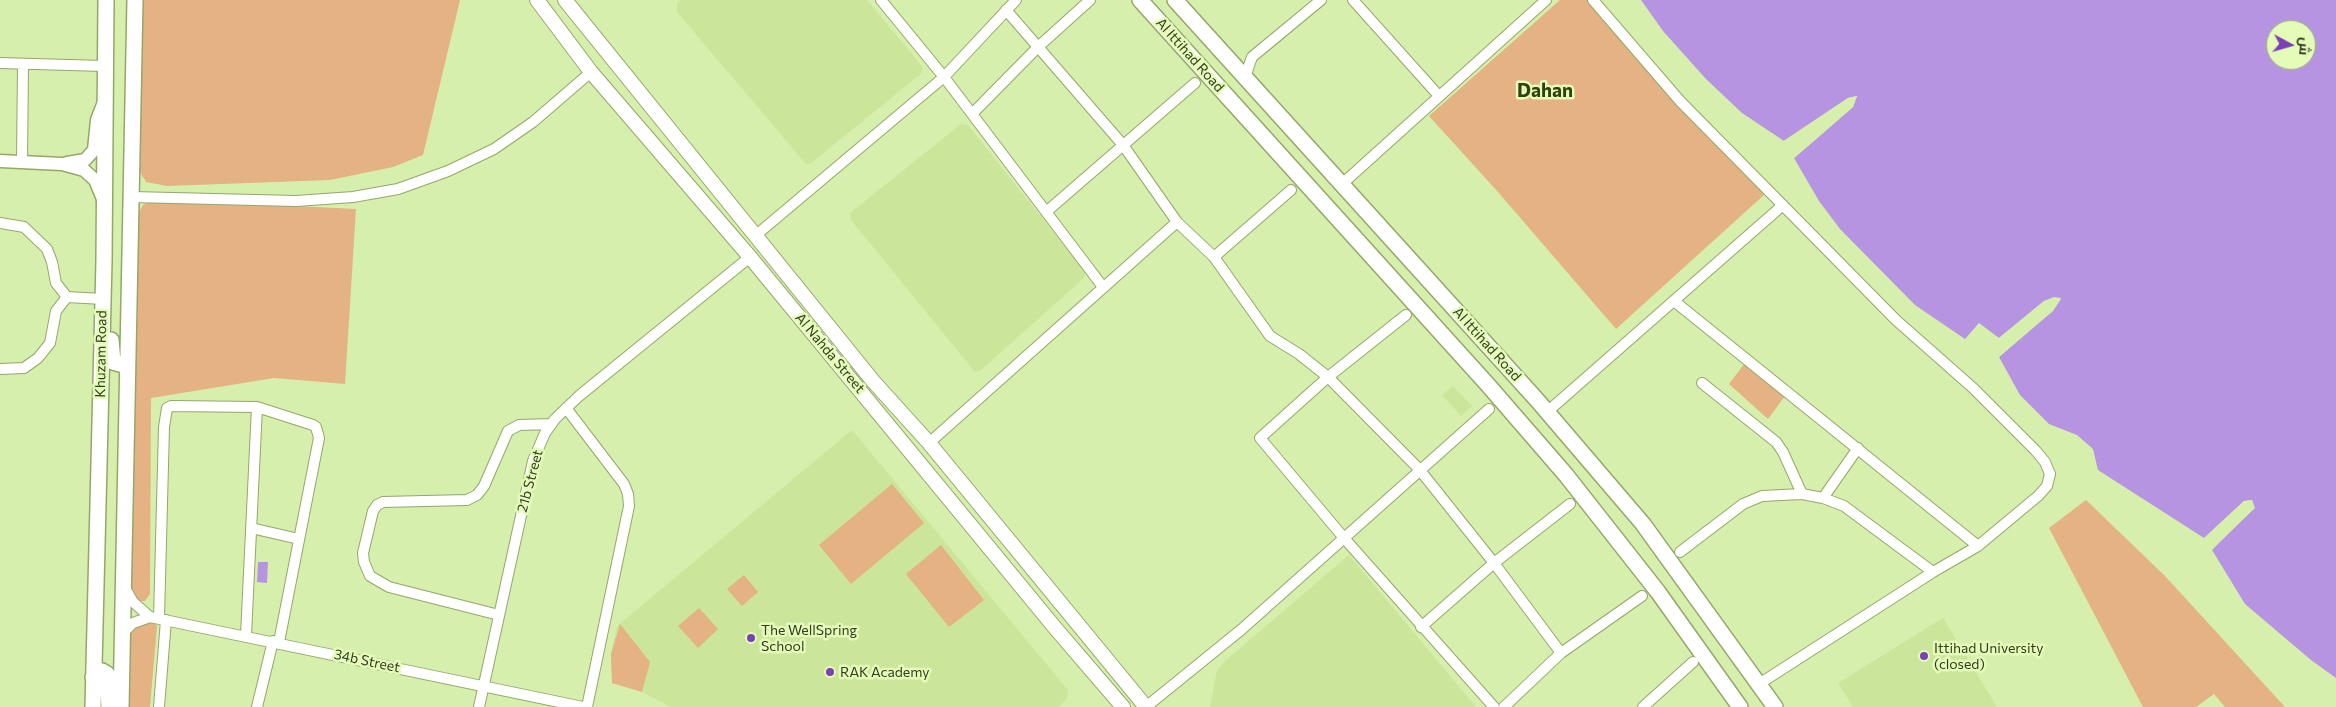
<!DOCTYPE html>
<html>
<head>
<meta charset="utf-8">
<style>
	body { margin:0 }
	#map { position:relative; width:2336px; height:707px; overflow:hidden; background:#d7efac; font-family:Commissioner,Cairo,sans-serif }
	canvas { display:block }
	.north { position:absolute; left:2266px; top:20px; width:50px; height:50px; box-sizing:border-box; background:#e5fcb9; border:1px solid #9eaf7c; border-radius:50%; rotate:96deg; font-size:14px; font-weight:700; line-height:20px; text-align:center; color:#333c21 }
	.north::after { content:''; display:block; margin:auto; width:18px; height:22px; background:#7c40b6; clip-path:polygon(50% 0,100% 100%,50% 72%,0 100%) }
</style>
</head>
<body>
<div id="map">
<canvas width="2336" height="707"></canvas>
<div class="north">ش</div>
</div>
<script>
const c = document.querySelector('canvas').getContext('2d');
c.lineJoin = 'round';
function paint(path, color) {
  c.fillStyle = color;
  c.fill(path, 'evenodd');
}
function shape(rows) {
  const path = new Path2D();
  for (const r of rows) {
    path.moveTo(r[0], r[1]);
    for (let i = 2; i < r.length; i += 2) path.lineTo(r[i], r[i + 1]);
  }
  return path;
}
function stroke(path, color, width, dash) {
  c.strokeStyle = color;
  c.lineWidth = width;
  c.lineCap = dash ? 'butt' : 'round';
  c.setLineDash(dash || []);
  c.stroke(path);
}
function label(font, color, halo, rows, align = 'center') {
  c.font = font + ' Commissioner,sans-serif';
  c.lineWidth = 5;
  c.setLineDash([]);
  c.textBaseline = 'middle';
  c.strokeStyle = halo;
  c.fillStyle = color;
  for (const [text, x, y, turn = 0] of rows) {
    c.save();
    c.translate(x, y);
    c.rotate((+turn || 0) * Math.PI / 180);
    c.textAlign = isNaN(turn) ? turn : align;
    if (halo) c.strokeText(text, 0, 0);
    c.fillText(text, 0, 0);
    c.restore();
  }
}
paint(shape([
	[681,0,867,0,922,66,922,73,811,163,806,164,677,12,677,3],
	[961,124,968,125,1085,272,1084,278,981,370,975,372,851,220,850,213],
	[1453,386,1472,406,1461,416,1442,395],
	[852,430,1068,690,1067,699,1058,707,671,707,640,691,612,683,611,654,617,626],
	[1349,555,1476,707,1210,707,1217,670,1225,661],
	[1943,618,1997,707,1853,707,1838,683]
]), '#cbe59b');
paint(shape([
	[141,0,460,0,423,155,393,167,330,180,167,186,146,182,140,172],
	[1560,0,1594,0,1750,170,1764,195,1616,329,1498,192,1429,116],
	[154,199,356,209,345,384,274,378,151,398,150,594,145,601,138,601,131,591,138,214,143,205],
	[1745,363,1785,396,1768,419,1729,384],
	[892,484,924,523,851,584,819,545],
	[2086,500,2165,576,2285,707,2225,707,2214,694,2196,707,2143,707,2049,528],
	[941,545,984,600,949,627,906,574],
	[744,575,758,592,742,606,727,589],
	[699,608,718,629,698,648,678,626],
	[152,619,157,626,150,707,127,707,129,623],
	[620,624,650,662,642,692,612,683,611,654]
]), '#e4b283');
paint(shape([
	[1641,0,2336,0,2336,678,2311,660,2245,604,2212,550,2254,508,2252,500,2244,501,2204,538,2098,470,2093,449,2077,435,2049,424,2020,395,1999,357,2053,311,2061,299,2044,301,1999,338,1979,323,1965,339,1915,305,1840,229,1819,201,1794,158,1853,107,1857,96,1848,98,1784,141,1742,113,1706,79,1663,31],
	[2276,30,2306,30,2306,60,2276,60],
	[258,562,268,562,267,583,257,582]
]), '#b694e2');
paint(shape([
	[1857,96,1853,107,1792,160,1793,156,1851,106,1853,99,1786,143,1782,142,1848,98],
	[2054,297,2061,298,2053,310,1999,357,1998,355,2051,309,2057,300,2045,303,2001,340,1997,340,1999,338,2044,301],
	[2252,500,2255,508,2210,551,2210,548,2252,507,2250,503,2245,504,2206,540,2202,540,2244,501]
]), '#d7efac');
const minor = shape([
	[881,0,944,77,1103,287],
	[1353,0,1439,96],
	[1593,0,1680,101,1896,320,1973,388,2036,451,2045,462,2050,474,2047,486,2038,496,1978,546,1933,572,1759,684],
	[1006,10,1123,145,1177,222,1214,257,1270,336,1299,354,1328,377,1419,469,1494,563,1561,653],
	[0,63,104,66],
	[1245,77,1252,57,1321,0],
	[972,114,1038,47,1090,0],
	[22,162,23,64],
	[1341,185,1546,0],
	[132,197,296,201,353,197,398,189,448,171,494,149,533,122,591,72],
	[1046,212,1195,83],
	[0,223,24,227,47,249,52,262,56,283,67,297,56,311,50,343,38,358,24,368,0,369],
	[755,236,944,77,1016,0],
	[1214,257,1291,190],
	[67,297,103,299],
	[1674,301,1978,546],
	[1406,315,1328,377,1260,438,1344,538,1494,707],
	[1702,383,1776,442,1783,452,1802,494],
	[566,408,624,484,628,494,629,506,587,707],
	[1547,412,1783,205],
	[929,443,1177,222],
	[1823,498,1858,448],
	[251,528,299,539],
	[1680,552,1743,504,1762,496,1802,494,1823,498,1844,506,1933,572],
	[125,588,133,602,150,617,583,707],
	[499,615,389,587,370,576,364,562,363,553,373,511,377,505,383,502,467,500,477,495,484,486,508,431,519,425,551,424],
	[159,618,164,427,167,408,171,406,257,407,313,425,316,427,319,438,279,642],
	[1421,627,1494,563,1570,504],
	[122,634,133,623,150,617],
	[246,635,257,407],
	[159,707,166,620],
	[257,707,273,641],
	[479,707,533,461,545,433,555,419,579,396,750,257],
	[1146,707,1242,629,1489,409],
	[1504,707,1561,653,1642,596],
	[1643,707,1693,662]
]);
const tertiary = shape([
	[0,161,62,164,84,170,95,180,103,199],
	[67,163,85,160,94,150,97,120,104,102]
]);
const secondary = shape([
	[537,0,591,72,750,257,1056,629,1123,707],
	[565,0,873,381,929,443,1146,707]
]);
const primary = shape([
	[1140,0,1488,385,1566,475,1658,592,1740,707],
	[1175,0,1537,400,1643,524,1775,707],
	[111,340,113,362,127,366],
	[93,677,102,671,107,674,109,707],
	[93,707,104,261,106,0],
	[121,707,135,0]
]);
stroke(minor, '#93a868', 12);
stroke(tertiary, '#93a868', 15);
stroke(secondary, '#93a868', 16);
stroke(primary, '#93a868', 18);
stroke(minor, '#fff', 10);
stroke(tertiary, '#fff', 12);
stroke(secondary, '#fff', 14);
stroke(primary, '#fff', 15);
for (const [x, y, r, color] of [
	[751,638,5,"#7c40b6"],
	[1924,656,5,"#7c40b6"],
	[830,672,5,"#7c40b6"]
]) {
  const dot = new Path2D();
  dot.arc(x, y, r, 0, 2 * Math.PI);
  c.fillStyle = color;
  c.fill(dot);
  stroke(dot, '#e5fcb9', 2);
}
label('14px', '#333c21', '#e5fcb9', [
	["Al Ittihad Road",1190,55,48],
	["Al Ittihad Road",1487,344,48],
	["Al Nahda Street",830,353,50],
	["Khuzam Road",101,354,-89],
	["21b Street",530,481,-75],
	["34b Street",367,661,12]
]);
label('14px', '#333c21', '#e5fcb9', [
	["The WellSpring",761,630],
	["School",761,646],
	["Ittihad University",1934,648],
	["(closed)",1934,664],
	["RAK Academy",840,672]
], 'left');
label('bold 19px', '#324010', '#e5fcb9', [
	["Dahan",1545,91]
]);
</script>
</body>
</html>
